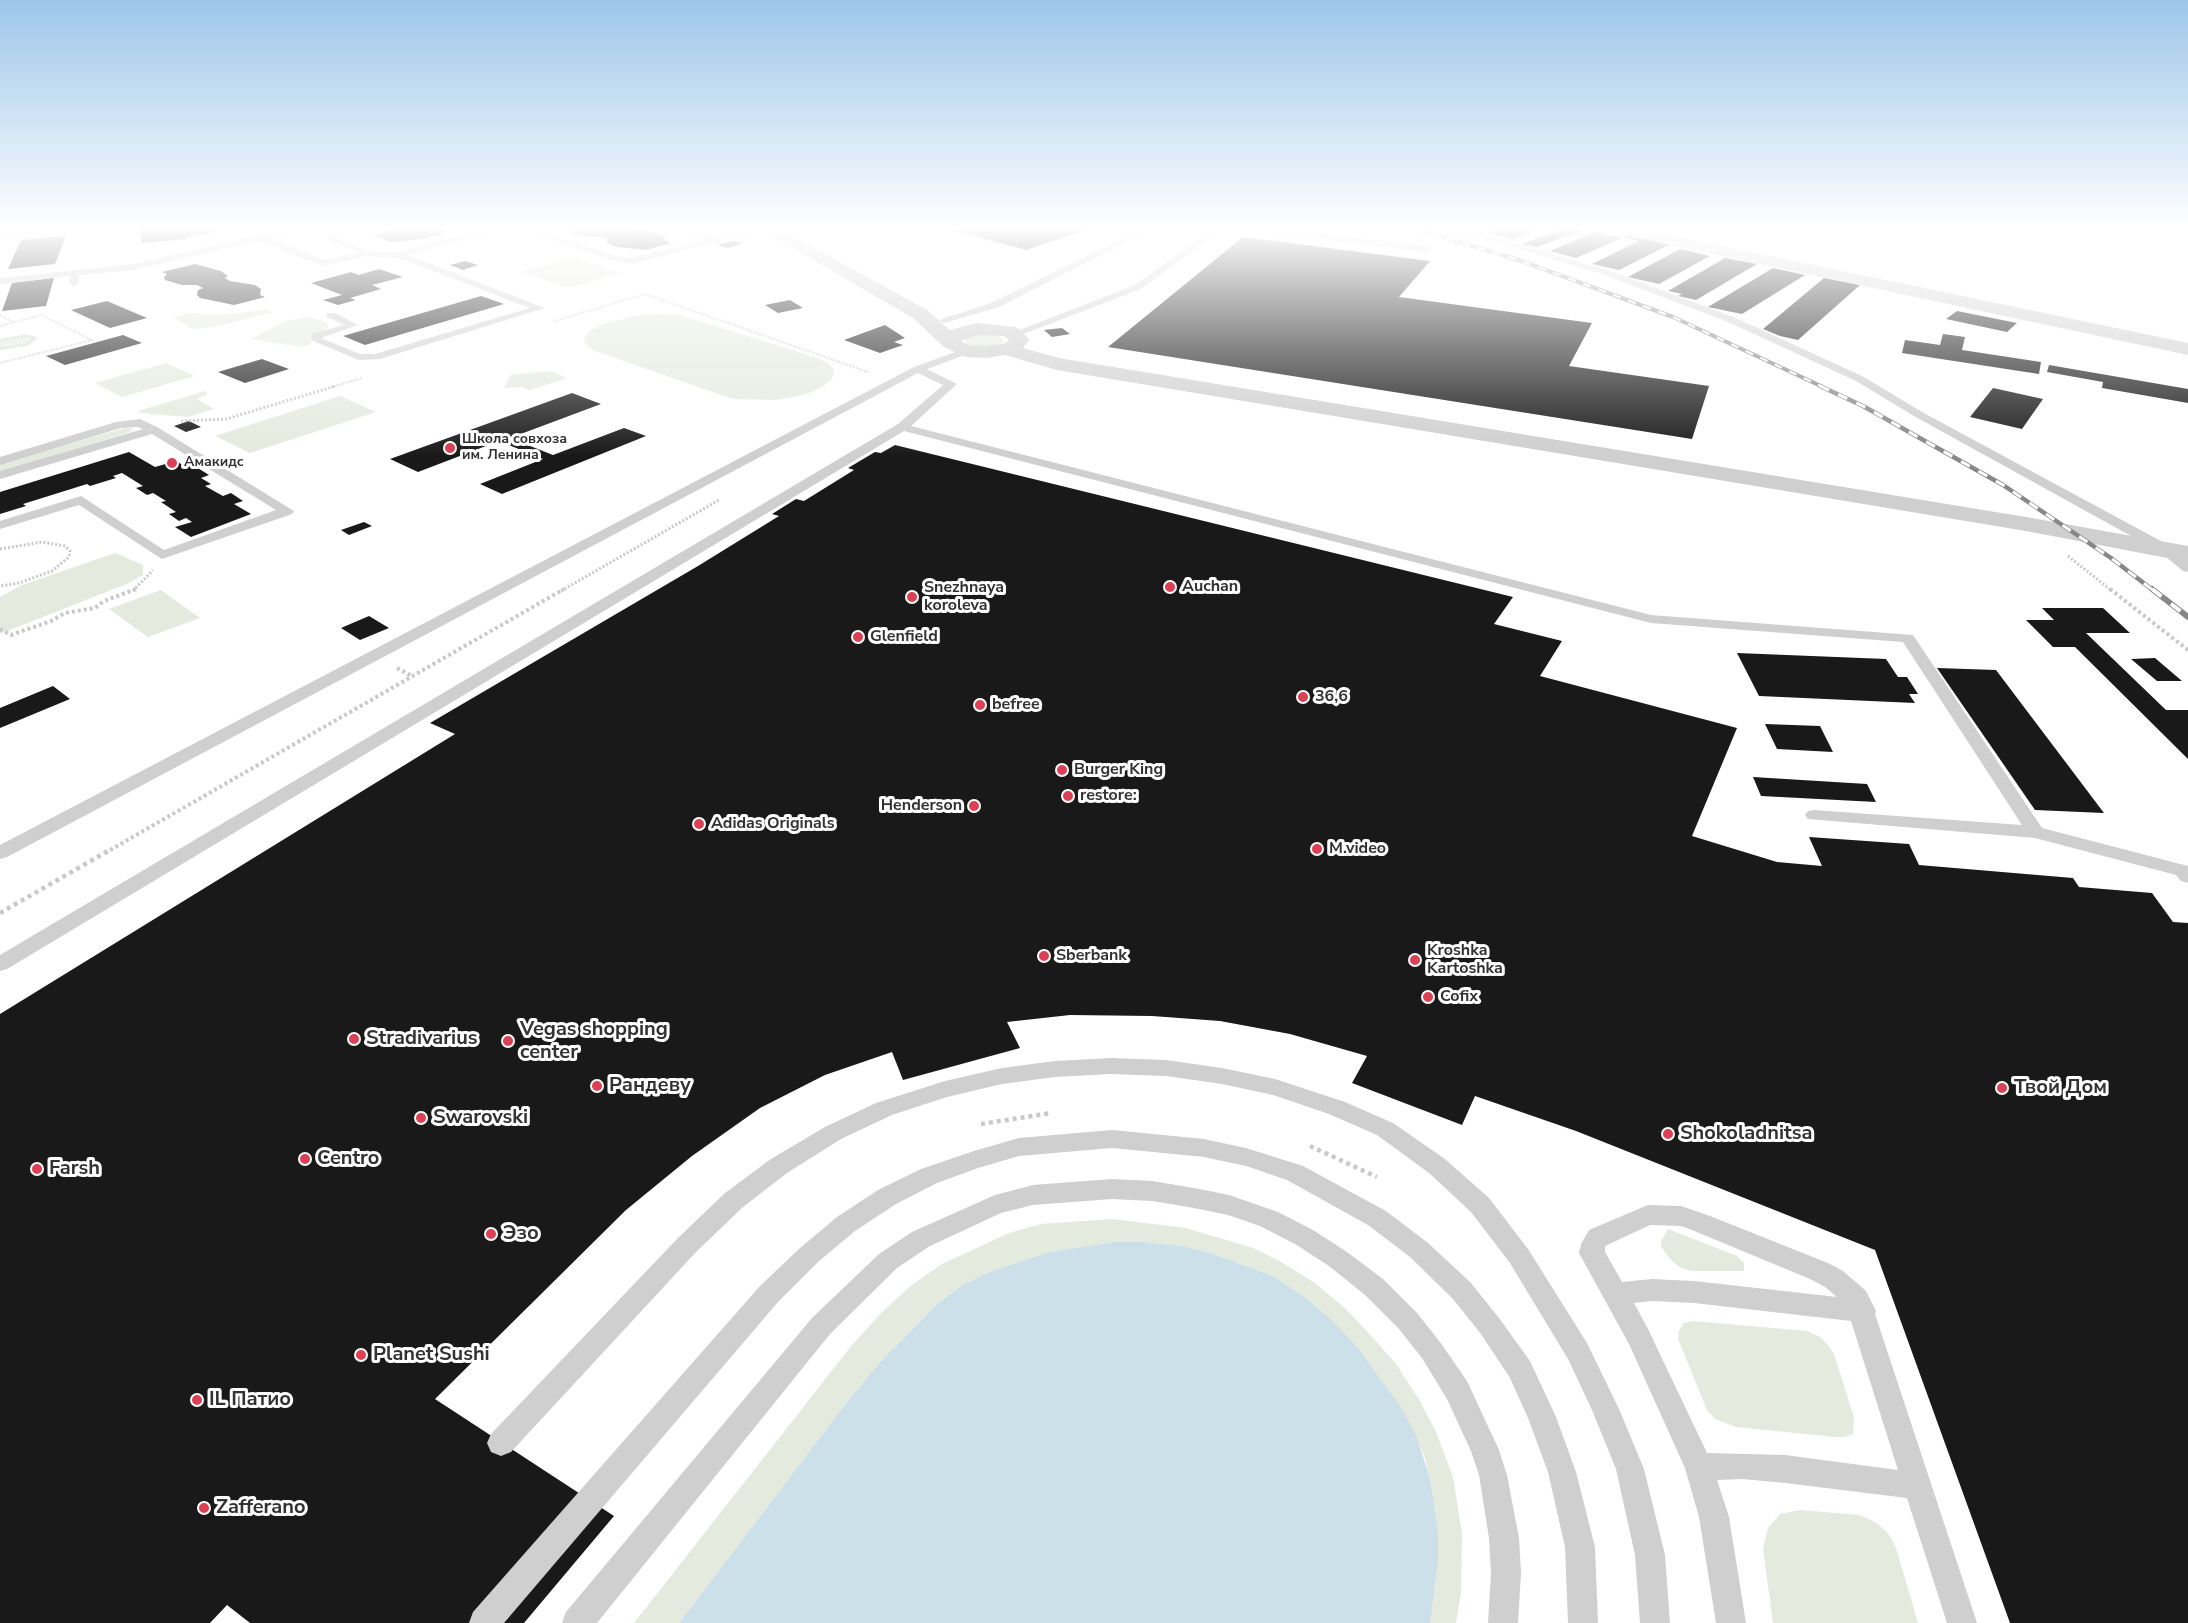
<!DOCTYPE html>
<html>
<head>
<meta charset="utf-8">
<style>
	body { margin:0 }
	canvas { display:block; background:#fff }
</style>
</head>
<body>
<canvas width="2188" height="1623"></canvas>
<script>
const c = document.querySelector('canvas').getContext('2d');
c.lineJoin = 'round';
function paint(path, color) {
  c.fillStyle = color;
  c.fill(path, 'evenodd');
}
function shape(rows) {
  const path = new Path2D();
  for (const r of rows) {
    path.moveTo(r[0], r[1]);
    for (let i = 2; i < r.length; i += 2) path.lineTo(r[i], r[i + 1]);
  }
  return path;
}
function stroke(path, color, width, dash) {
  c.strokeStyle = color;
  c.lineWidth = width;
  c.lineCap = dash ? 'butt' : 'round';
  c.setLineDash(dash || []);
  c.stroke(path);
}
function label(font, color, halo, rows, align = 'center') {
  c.font = font + ' "Nunito Sans",sans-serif';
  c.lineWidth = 6;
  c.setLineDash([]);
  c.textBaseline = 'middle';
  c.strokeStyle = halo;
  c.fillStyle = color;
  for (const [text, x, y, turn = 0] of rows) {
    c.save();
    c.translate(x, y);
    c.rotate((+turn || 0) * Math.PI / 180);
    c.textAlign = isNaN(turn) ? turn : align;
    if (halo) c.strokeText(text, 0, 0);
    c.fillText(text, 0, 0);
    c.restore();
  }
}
paint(shape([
	[0,229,106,229,0,241],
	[574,257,621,273,568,288,521,272],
	[268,309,268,312,273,312,209,328,193,329,173,317,190,313,222,315],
	[660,314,680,315,818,358,828,363,834,370,833,377,825,385,812,392,794,397,774,400,733,399,595,351,586,345,584,338,590,331,602,324,639,315],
	[309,317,327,322,328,328,310,338,311,344,303,347,251,339,286,321],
	[27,334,39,338,29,345,0,350,0,339],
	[974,334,998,335,1005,341,993,346,974,346,966,343,966,338],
	[166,363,195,376,122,397,95,383],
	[551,371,567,378,530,390,520,387,504,388,510,375],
	[205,391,208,394,197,399,214,409,188,417,141,413,138,411],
	[340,396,376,412,250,453,215,436],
	[125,428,131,428,133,431,0,472,0,464],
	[115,553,143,565,143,575,129,583,0,634,0,597,22,585],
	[161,590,200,618,148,637,109,609],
	[1112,1219,1186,1228,1253,1248,1283,1263,1315,1283,1346,1309,1375,1340,1396,1364,1420,1401,1436,1432,1453,1477,1462,1533,1461,1593,1456,1623,1430,1623,1438,1530,1430,1478,1424,1455,1401,1407,1359,1349,1332,1320,1303,1296,1273,1276,1211,1253,1183,1246,1145,1242,1113,1242,1049,1252,989,1272,961,1286,936,1305,880,1362,847,1402,679,1623,634,1623,852,1345,884,1310,913,1284,942,1264,1009,1233,1041,1224],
	[1668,1229,1737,1256,1744,1263,1744,1271,1692,1271,1681,1268,1672,1261,1661,1247,1661,1241],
	[1693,1321,1807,1331,1820,1337,1828,1345,1834,1354,1854,1417,1853,1434,1845,1437,1835,1437,1736,1427,1715,1419,1707,1410,1678,1339,1679,1330,1684,1323],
	[1800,1510,1860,1515,1875,1522,1888,1533,1896,1548,1918,1623,1773,1623,1763,1549,1768,1528,1780,1514]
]), '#e5eade');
paint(shape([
	[1113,1242,1145,1242,1183,1246,1211,1253,1273,1276,1303,1296,1332,1320,1359,1349,1401,1407,1416,1435,1430,1478,1438,1530,1438,1559,1430,1623,679,1623,847,1402,880,1362,936,1305,961,1286,989,1272,1049,1252]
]), '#cce0ea');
paint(shape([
	[141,229,217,229,217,230,214,231,217,232,187,237,187,239,141,243],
	[394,229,449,229,438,236,415,240,390,242,374,236],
	[567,229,625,229,653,232,663,235,666,241,671,243,646,250,618,247,609,244,606,240,608,238,578,235],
	[948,229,1088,229,1026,250],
	[1498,229,1539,229,1513,239,1487,233],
	[1562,229,1586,229,1537,247,1522,244],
	[1595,232,1622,238,1576,258,1550,251],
	[1630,234,1673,243,1619,270,1592,264,1639,241,1622,237],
	[66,236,55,264,8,269,21,240],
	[1243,237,1430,261,1399,297,1592,323,1569,366,1709,386,1692,439,1108,347],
	[732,241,743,243,728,248,717,245],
	[1680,249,1710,256,1659,284,1628,277],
	[1725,258,1757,264,1696,300,1678,296,1682,294,1668,291],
	[465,261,478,265,463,270,450,265],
	[195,264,221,271,228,276,225,278,230,281,255,285,261,289,260,295,265,297,234,305,200,298,197,295,198,290,203,288,197,285,182,285,165,280,164,277,167,274,162,272],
	[1773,268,1805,275,1742,314,1708,307],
	[379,269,403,277,372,285,381,289,350,298,356,300,338,305,323,300,342,295,311,283,351,272,359,275],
	[54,278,46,306,2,311,12,283],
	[1824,278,1860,285,1798,340,1780,336,1763,329],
	[481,296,504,304,365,345,343,336],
	[790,300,803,308,778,313,765,305],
	[107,301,147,318,110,328,71,310],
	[1957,311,2017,323,2007,332,1946,319],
	[885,325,905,338,894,342,903,345,880,353,844,340],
	[1062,328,1070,334,1052,337,1044,330],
	[1943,334,1965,337,1962,350,2041,362,2039,374,1902,353,1905,340,1940,345],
	[123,335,142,343,65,365,46,356],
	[262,359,289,369,245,383,218,372],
	[2049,365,2188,389,2188,403,2102,388,2103,382,2047,372],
	[1993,388,2043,399,2022,429,1970,417],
	[572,393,601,404,510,438,553,455,624,428,646,436,502,494,480,484,543,459,499,441,418,472,390,459],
	[189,421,201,427,186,432,174,426],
	[895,445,1513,597,1494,624,1562,641,1540,676,1737,728,1692,836,1777,862,1822,866,1809,837,1909,844,1919,865,2073,878,2079,887,2152,893,2173,922,2188,923,2188,1623,2010,1623,1875,1250,1576,1131,1475,1096,1462,1125,1352,1083,1367,1056,1290,1034,1220,1021,1152,1016,1070,1015,1007,1022,1020,1048,903,1080,892,1052,825,1075,760,1108,692,1156,626,1210,435,1399,614,1516,524,1623,250,1623,227,1605,210,1623,0,1623,0,1014,455,734,430,723,698,566,779,516,772,514,796,499,804,501,854,470,848,468,875,452,881,453],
	[129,452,155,467,176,461,186,467,193,465,209,475,201,478,211,484,205,486,223,496,231,493,243,501,234,504,251,514,191,537,175,527,192,522,186,518,179,521,169,514,176,512,161,502,166,501,153,493,147,495,136,488,143,486,122,473,113,476,116,478,90,486,87,484,23,504,26,506,0,514,0,492],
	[364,522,372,526,349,535,341,530],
	[2042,608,2103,608,2130,633,2086,633,2166,710,2188,710,2188,759,2075,647,2053,647,2026,620,2054,620],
	[369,616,389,628,360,640,341,628],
	[1737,653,1886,659,1898,677,1907,677,1918,694,1909,694,1915,703,1759,696],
	[2155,658,2182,681,2157,681,2131,659],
	[1937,668,1996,670,2104,813,2035,810],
	[53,686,70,699,0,728,0,708],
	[1765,724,1820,726,1833,752,1777,749],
	[1753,777,1867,784,1876,802,1761,796]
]), '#191919');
stroke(shape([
	[0,238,35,229],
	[0,315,13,322],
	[554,321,645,294,868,372],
	[0,326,41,315,92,340,0,363],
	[0,340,23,336,35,338,26,345,0,349],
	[331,387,362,378]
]), '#c9c9c9', 2, [1.5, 1.5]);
stroke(shape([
	[181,421,226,419,336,386],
	[0,549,42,542,65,546,70,551,69,557,52,571,19,583,0,586],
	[2068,556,2112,591],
	[133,591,153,570],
	[561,591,719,500]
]), '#c9c9c9', 3, [2, 2]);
stroke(shape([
	[2110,589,2188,650],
	[0,629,11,635,51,621,65,613,95,608,104,601,136,589],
	[397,668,412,676],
	[105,853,564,589]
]), '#c9c9c9', 4, [3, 3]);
stroke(shape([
	[0,913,108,851],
	[981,1124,1051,1113],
	[1310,1146,1377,1177]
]), '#c9c9c9', 4.5, [4, 4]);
paint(shape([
	[285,229,300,229,268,238,325,260,357,253,323,237,349,229,363,229,336,237,369,251,395,252,490,229,504,229,407,255,545,308,380,359,359,360,311,340,312,334,344,325,327,317,327,313,335,313,358,325,321,338,360,354,375,354,530,308,399,258,365,256,324,266,258,241,134,270,79,275,79,283,74,286,69,283,70,276,0,284,0,278,134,264,285,229],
	[520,229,532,229,616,256,631,258,707,240,674,229,687,229,717,237,752,229,766,229,631,264,611,260,520,229],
	[1142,229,1153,229,999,307,944,323,939,320,991,303,1142,229],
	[1213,229,1222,229,1141,289,1018,336,1009,334,1135,285,1213,229],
	[1255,229,1280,229,1426,246,1431,249,1426,252,1259,232,1255,229],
	[1453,229,1466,229,1608,270,1736,318,1864,377,1922,412,2170,546,2188,561,2188,572,2183,571,2160,552,1914,416,1856,381,1728,322,1602,274,1453,229],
	[966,348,971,351,970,353,927,369,957,384,911,426,1651,615,1913,635,2042,828,2188,866,2188,883,2181,881,2176,875,2035,838,1808,819,1805,815,1808,811,1814,810,2022,825,1903,642,1651,623,904,431,7,969,0,971,0,955,898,424,943,385,918,373,7,857,0,859,0,845,914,367,966,348],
	[140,419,157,427,294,511,292,514,162,559,79,505,0,529,0,521,81,496,164,550,276,510,152,434,0,479,0,471,143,429,138,427,121,428,0,465,0,457,116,422,140,419],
	[1110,1058,1166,1060,1222,1068,1275,1079,1345,1102,1393,1123,1445,1159,1489,1198,1528,1249,1587,1343,1619,1409,1644,1469,1665,1555,1670,1623,1640,1623,1635,1555,1616,1469,1592,1410,1568,1359,1510,1263,1471,1212,1429,1173,1377,1135,1329,1114,1273,1095,1222,1084,1166,1076,1110,1074,1055,1077,1002,1084,947,1097,892,1115,841,1139,787,1173,743,1207,696,1252,511,1452,501,1456,491,1452,487,1443,491,1434,678,1238,725,1193,771,1159,825,1127,876,1103,945,1081,1002,1068,1055,1061,1110,1058],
	[1112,1130,1204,1139,1246,1148,1303,1166,1386,1211,1428,1243,1471,1283,1499,1318,1530,1361,1556,1417,1576,1472,1595,1547,1598,1623,1568,1623,1565,1547,1548,1472,1528,1418,1510,1378,1481,1334,1453,1299,1410,1257,1368,1225,1287,1180,1246,1166,1204,1157,1112,1148,1019,1156,978,1168,937,1183,896,1204,855,1231,818,1262,778,1302,504,1623,469,1623,473,1612,760,1286,800,1248,837,1217,878,1190,921,1169,974,1151,1019,1138,1112,1130],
	[1112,1179,1152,1181,1194,1188,1229,1195,1278,1212,1313,1230,1347,1252,1383,1279,1417,1313,1440,1342,1467,1381,1499,1450,1507,1475,1519,1538,1521,1573,1518,1623,1488,1623,1491,1573,1489,1538,1479,1475,1471,1451,1447,1399,1422,1358,1399,1329,1365,1295,1329,1266,1295,1244,1260,1226,1228,1215,1194,1208,1152,1201,1112,1199,1033,1205,1001,1213,930,1246,897,1268,830,1334,597,1623,562,1623,566,1612,812,1318,879,1254,912,1232,995,1195,1033,1185,1112,1179],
	[1648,1205,1681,1206,1710,1216,1828,1263,1843,1271,1866,1291,1876,1311,1875,1314,1977,1623,1947,1623,1907,1498,1785,1483,1742,1479,1717,1480,1729,1517,1746,1623,1716,1623,1699,1517,1685,1468,1629,1344,1579,1253,1581,1244,1589,1230,1648,1205],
	[1650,1225,1681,1226,1692,1230,1810,1279,1825,1287,1837,1297,1694,1281,1652,1279,1622,1282,1605,1252,1605,1246,1650,1225],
	[1652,1301,1694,1303,1851,1321,1898,1470,1785,1455,1707,1453,1648,1329,1634,1303,1652,1301]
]), '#cfcfcf');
paint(shape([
	[760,229,780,229,927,310,950,330,977,323,1015,327,1021,330,1029,340,1023,348,1059,358,2026,517,2188,546,2188,562,2026,531,1057,370,1005,355,987,358,966,357,944,347,913,318,760,229],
	[977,335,1004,336,1009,340,1006,343,987,346,970,345,961,341,977,335],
	[1611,229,1641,229,2188,343,2188,355,1619,234,1611,229]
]), '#cfcfcf');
const railFar2 = shape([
	[1416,229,1519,260,1673,317,1823,387]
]);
const railFar1 = shape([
	[1820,386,1863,406,2003,485,2111,558,2154,591]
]);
const rail = shape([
	[2152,589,2188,617]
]);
stroke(railFar2, '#878787', 4);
stroke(railFar1, '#878787', 4.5);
stroke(rail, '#878787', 6);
stroke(railFar2, '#fff', 2, [8]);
stroke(railFar1, '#fff', 3, [10]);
stroke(rail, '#fff', 4, [12]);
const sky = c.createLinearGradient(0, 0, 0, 456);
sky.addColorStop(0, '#9dc6e9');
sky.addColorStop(0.5, '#fff');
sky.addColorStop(1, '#ffffff00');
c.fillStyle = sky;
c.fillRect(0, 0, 2188, 456);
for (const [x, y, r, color] of [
	[450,448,6,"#dc4054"],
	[172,463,6,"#dc4054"],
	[1170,587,6,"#dc4054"],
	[912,597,6,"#dc4054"],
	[858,637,6,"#dc4054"],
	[1303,697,6,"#dc4054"],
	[980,705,6,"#dc4054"],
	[1062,770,6,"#dc4054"],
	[1068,796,6,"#dc4054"],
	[974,806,6,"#dc4054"],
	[699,824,6,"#dc4054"],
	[1317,849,6,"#dc4054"],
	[1044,956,6,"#dc4054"],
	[1415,960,6,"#dc4054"],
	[1428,997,6,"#dc4054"],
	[354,1039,6,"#dc4054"],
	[508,1041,6,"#dc4054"],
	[597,1086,6,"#dc4054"],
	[2002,1088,6,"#dc4054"],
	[421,1118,6,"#dc4054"],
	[1668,1134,6,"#dc4054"],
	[305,1159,6,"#dc4054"],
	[37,1169,6,"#dc4054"],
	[491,1234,6,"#dc4054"],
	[361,1355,6,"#dc4054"],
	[197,1400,6,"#dc4054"],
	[204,1508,6,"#dc4054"]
]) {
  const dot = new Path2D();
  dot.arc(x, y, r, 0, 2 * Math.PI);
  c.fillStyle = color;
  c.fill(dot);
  stroke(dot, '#fff', 2);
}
label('bold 14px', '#323232', '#fff', [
	["Школа совхоза",462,440],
	["им. Ленина",462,456],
	["Амакидс",184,463]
], 'left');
label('bold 16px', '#323232', '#fff', [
	["Auchan",1182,587],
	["Snezhnaya",924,588],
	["koroleva",924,606],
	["Glenfield",870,637],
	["36,6",1315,697],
	["befree",992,705],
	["Burger King",1074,770],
	["restore:",1080,796],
	["Henderson",962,806,"right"],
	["Adidas Originals",711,824],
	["M.video",1329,849],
	["Kroshka",1427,951],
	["Kartoshka",1427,969],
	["Sberbank",1056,956],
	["Cofix",1440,997]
], 'left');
label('bold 20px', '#323232', '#fff', [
	["Vegas shopping",520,1030],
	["center",520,1053],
	["Stradivarius",366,1039],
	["Рандеву",609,1086],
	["Твой Дом",2014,1088],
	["Swarovski",433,1118],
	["Shokoladnitsa",1680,1134],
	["Centro",317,1159],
	["Farsh",49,1169],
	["Эзо",503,1234],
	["Planet Sushi",373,1355],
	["IL Патио",209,1400],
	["Zafferano",216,1508]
], 'left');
</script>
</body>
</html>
